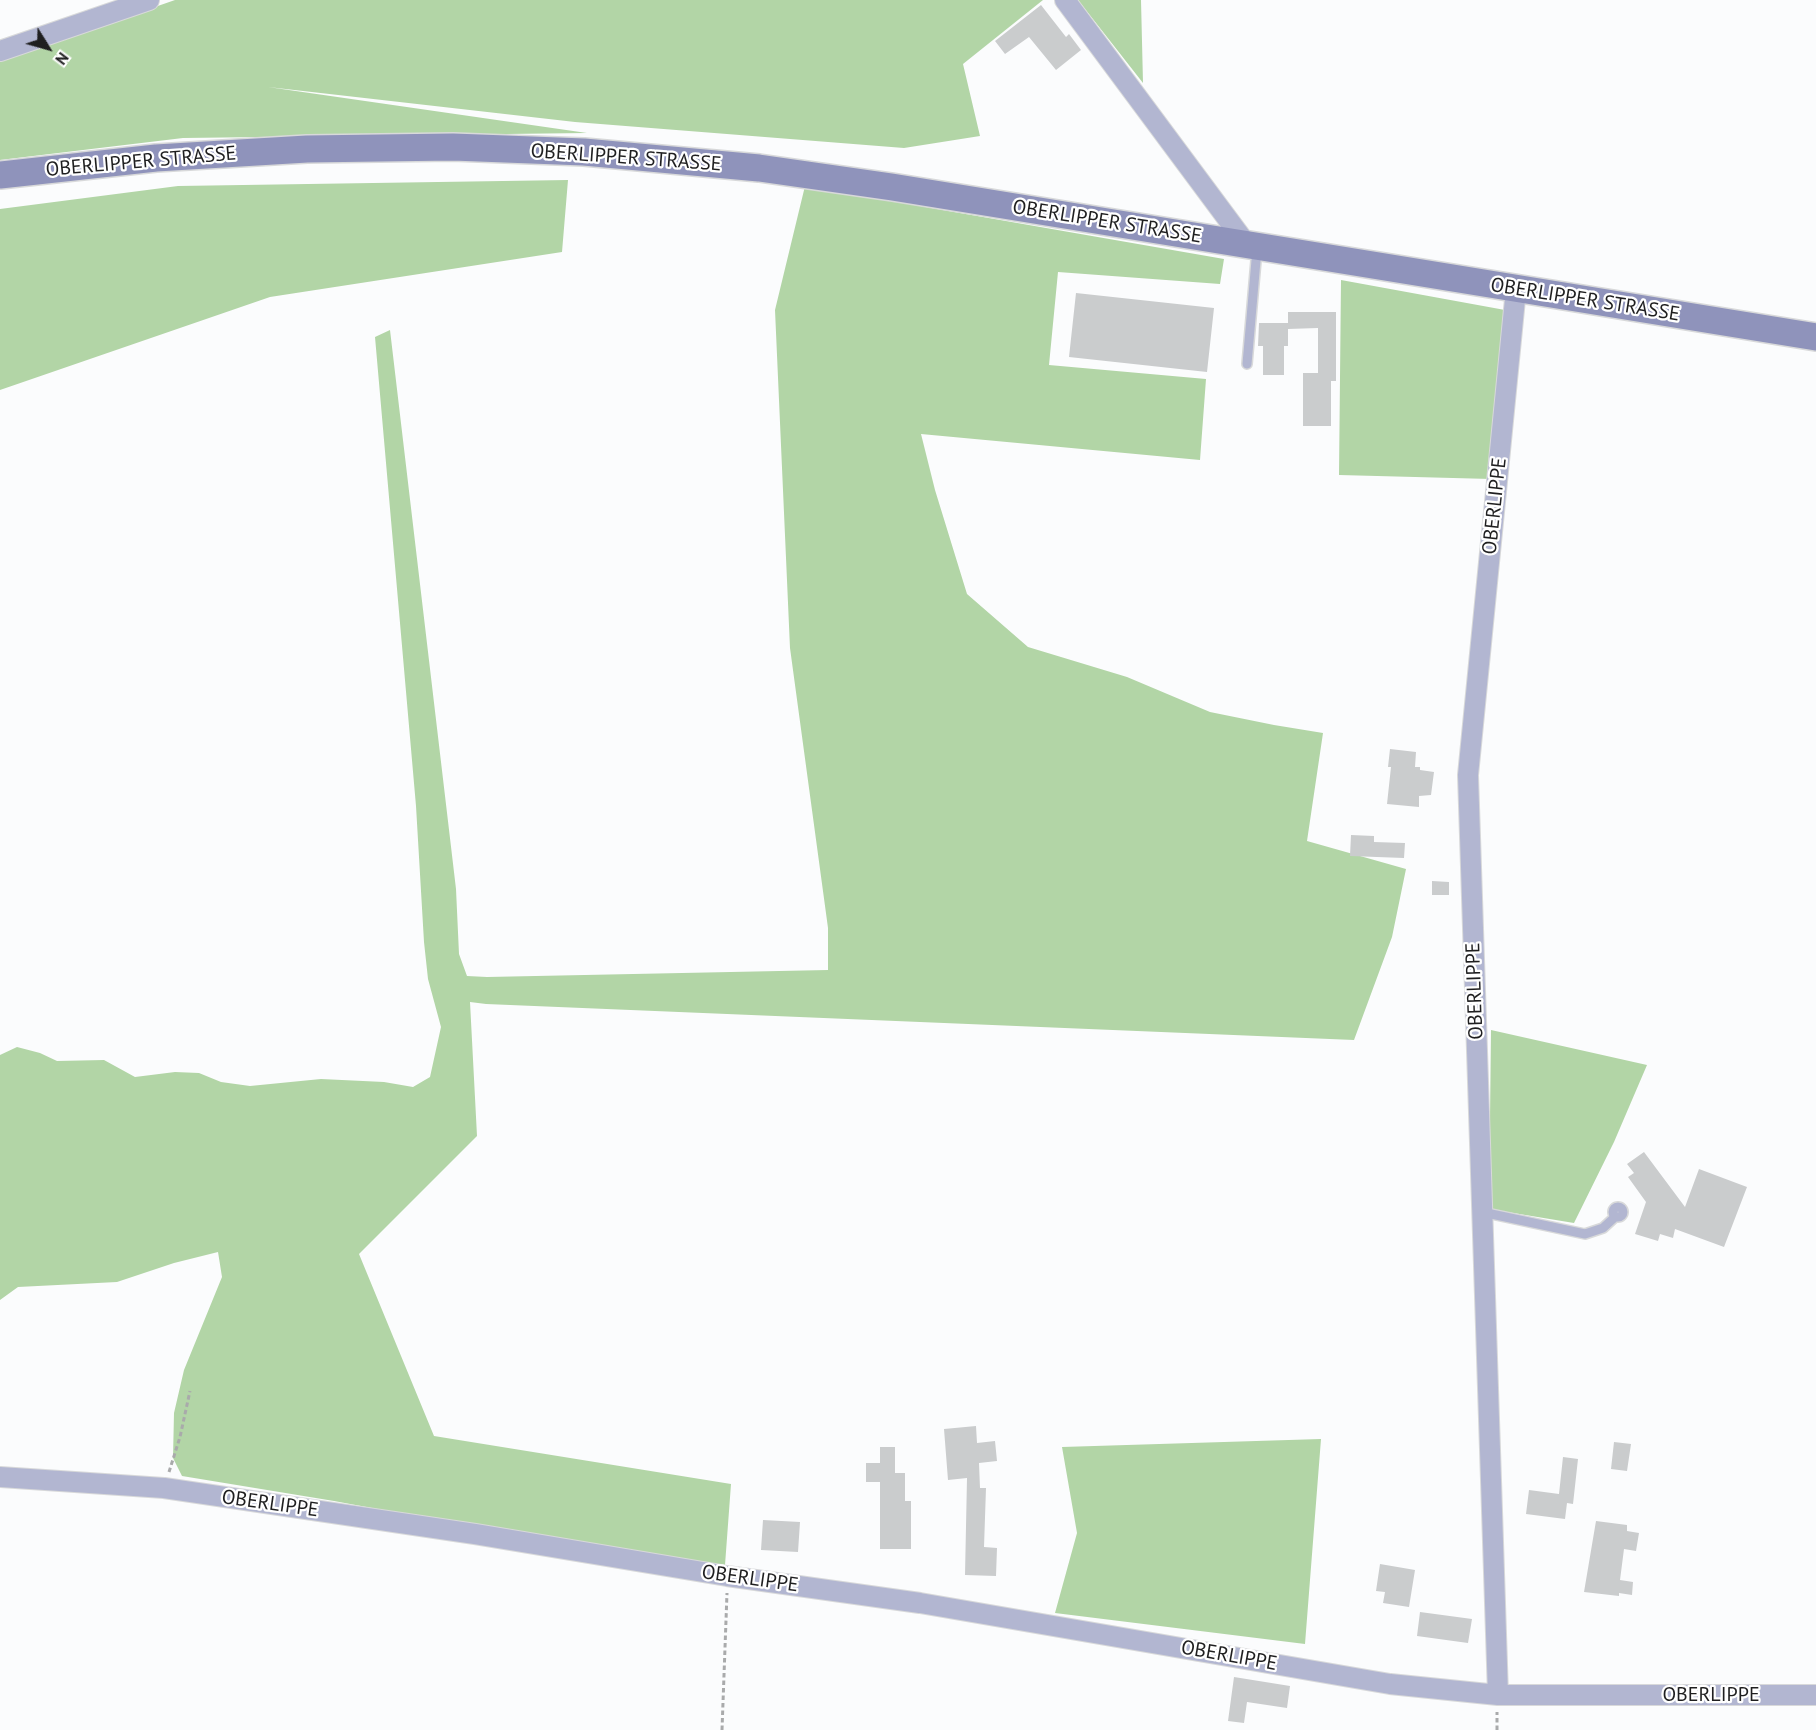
<!DOCTYPE html>
<html>
<head>
<meta charset="utf-8">
<style>
	body { margin:0 }
	#map { position:relative; width:1816px; height:1730px; overflow:hidden; background:#fbfcfd; font-family:"PT Sans",sans-serif }
	canvas { display:block }
	.north { position:absolute; left:18px; top:18px; width:60px; height:60px; -webkit-text-stroke:4px #fff; paint-order:stroke; rotate:127deg; font-size:16px; font-weight:700; line-height:24px; text-align:center; color:#1f1f20 }
	.north::after { content:''; display:block; margin:auto; width:21px; height:27px; background:#1f1f20; clip-path:polygon(50% 0,100% 100%,50% 72%,0 100%) }
</style>
</head>
<body>
<div id="map">
<canvas width="1816" height="1730"></canvas>
<div class="north">N</div>
</div>
<script>
const c = document.querySelector('canvas').getContext('2d');
c.lineJoin = 'round';
function paint(path, color) {
  c.fillStyle = color;
  c.fill(path, 'evenodd');
}
function shape(rows) {
  const path = new Path2D();
  for (const r of rows) {
    if (r.length === 3) {
      path.moveTo(r[0] + r[2], r[1]);
      path.arc(r[0], r[1], r[2], 0, 2 * Math.PI);
      continue;
    }
    path.moveTo(r[0], r[1]);
    for (let i = 2; i < r.length; i += 2) path.lineTo(r[i], r[i + 1]);
  }
  return path;
}
function stroke(path, color, width, dash) {
  c.strokeStyle = color;
  c.lineWidth = width;
  c.lineCap = dash ? 'butt' : 'round';
  c.setLineDash(dash || []);
  c.stroke(path);
}
function label(font, color, halo, rows, align = 'center') {
  c.font = font + ' "PT Sans",sans-serif';
  c.lineWidth = 4.5;
  c.setLineDash([]);
  c.textBaseline = 'middle';
  c.strokeStyle = halo;
  c.fillStyle = color;
  for (const [text, x, y, turn = 0] of rows) {
    c.save();
    c.translate(x, y);
    c.rotate((+turn || 0) * Math.PI / 180);
    c.textAlign = isNaN(turn) ? turn : align;
    if (halo) c.strokeText(text, 0, 0);
    c.fillText(text, 0, 0);
    c.restore();
  }
}
paint(shape([
	[175,0,1043,0,963,64,980,136,904,148,575,122,268,87,587,133,183,138,0,160,0,61],
	[1078,0,1141,0,1143,83],
	[568,180,562,252,270,297,0,390,0,209,178,186],
	[805,186,1224,259,1220,284,1058,272,1049,365,1206,379,1200,460,921,434,935,490,967,594,1028,647,1127,677,1210,712,1274,725,1323,733,1307,841,1406,869,1392,937,1354,1040,486,1004,470,1002,477,1136,359,1254,434,1436,731,1484,725,1565,517,1535,334,1501,182,1476,173,1458,174,1413,184,1370,222,1277,218,1252,174,1263,117,1282,18,1287,0,1300,0,1055,17,1047,40,1053,57,1061,104,1060,135,1077,175,1072,199,1073,221,1082,250,1086,321,1079,384,1082,413,1087,430,1077,441,1027,428,979,424,942,416,806,375,337,390,330,456,889,459,954,467,976,487,977,828,970,828,928,790,648,775,310],
	[1341,280,1505,310,1491,479,1339,475],
	[1491,1030,1647,1065,1614,1142,1574,1223,1489,1209],
	[1321,1439,1305,1644,1055,1613,1077,1533,1062,1447]
]), '#b2d5a6');
paint(shape([
	[1041,5,1066,37,1069,34,1081,50,1056,70,1029,37,1005,54,995,41],
	[1076,293,1214,308,1207,372,1069,357],
	[1288,312,1336,312,1336,381,1331,381,1331,426,1303,426,1303,373,1318,373,1318,328,1288,329,1288,324,1288,346,1284,346,1284,375,1263,375,1263,346,1258,346,1259,323,1288,323],
	[1390,749,1416,752,1415,767,1420,767,1420,770,1434,772,1431,795,1419,796,1419,807,1387,804,1391,767,1388,767],
	[1351,835,1374,836,1374,842,1405,843,1404,858,1350,856],
	[1432,881,1449,882,1449,895,1432,895],
	[1644,1152,1685,1207,1699,1169,1747,1187,1724,1247,1675,1229,1673,1238,1660,1234,1658,1241,1635,1234,1646,1202,1628,1177,1634,1173,1627,1164],
	[976,1426,977,1443,995,1441,997,1461,979,1463,980,1488,986,1488,984,1547,997,1548,996,1576,965,1575,967,1478,948,1480,944,1429],
	[1614,1442,1631,1444,1627,1471,1611,1469],
	[880,1447,895,1447,895,1473,905,1473,905,1501,911,1501,911,1549,880,1549,880,1482,866,1482,866,1463,880,1463],
	[1563,1457,1578,1459,1573,1504,1567,1503,1565,1519,1526,1514,1529,1490,1559,1494],
	[763,1520,800,1522,798,1552,761,1550],
	[1596,1521,1627,1525,1627,1531,1639,1533,1636,1551,1624,1549,1620,1580,1633,1582,1632,1595,1619,1593,1619,1596,1584,1592],
	[1380,1564,1415,1570,1409,1607,1383,1603,1385,1592,1376,1591],
	[1420,1612,1472,1619,1468,1643,1417,1636],
	[1234,1677,1290,1686,1287,1708,1247,1702,1244,1723,1228,1721]
]), '#cacccd');
const lane = shape([
	[1247,364,1257,249],
	[1618,1212,5],
	[1482,1212,1585,1234,1603,1228,1615,1217]
]);
const street = shape([
	[1065,0,1247,245],
	[0,51,149,0],
	[0,1477,164,1488,475,1534,727,1576,920,1603,1390,1684,1498,1695,1816,1695],
	[1498,1695,1468,775,1516,289]
]);
const secondary = shape([
	[0,175,156,158,307,149,453,147,584,152,759,168,892,187,1816,337]
]);
stroke(lane, '#d8d9da', 12);
stroke(street, '#d8d9da', 22);
stroke(secondary, '#d8d9da', 30);
stroke(shape([
	[169,1472,180,1437,190,1391],
	[722,1730,727,1593],
	[1497,1730,1497,1712]
]), '#a9aaab', 3, [4.5, 3]);
stroke(lane, '#b2b6d1', 9);
stroke(street, '#b2b6d1', 20);
stroke(secondary, '#8f93bb', 27);
label('20px', '#1f1f20', '#fff', [
	["OBERLIPPER STRASSE",626,158,4],
	["OBERLIPPER STRASSE",141,162,-5],
	["OBERLIPPER STRASSE",1107,222,9],
	["OBERLIPPER STRASSE",1585,300,9],
	["OBERLIPPE",1495,506,-84],
	["OBERLIPPE",1475,991,-92],
	["OBERLIPPE",270,1504,8],
	["OBERLIPPE",750,1579,8],
	["OBERLIPPE",1229,1656,10],
	["OBERLIPPE",1711,1695]
]);
</script>
</body>
</html>
